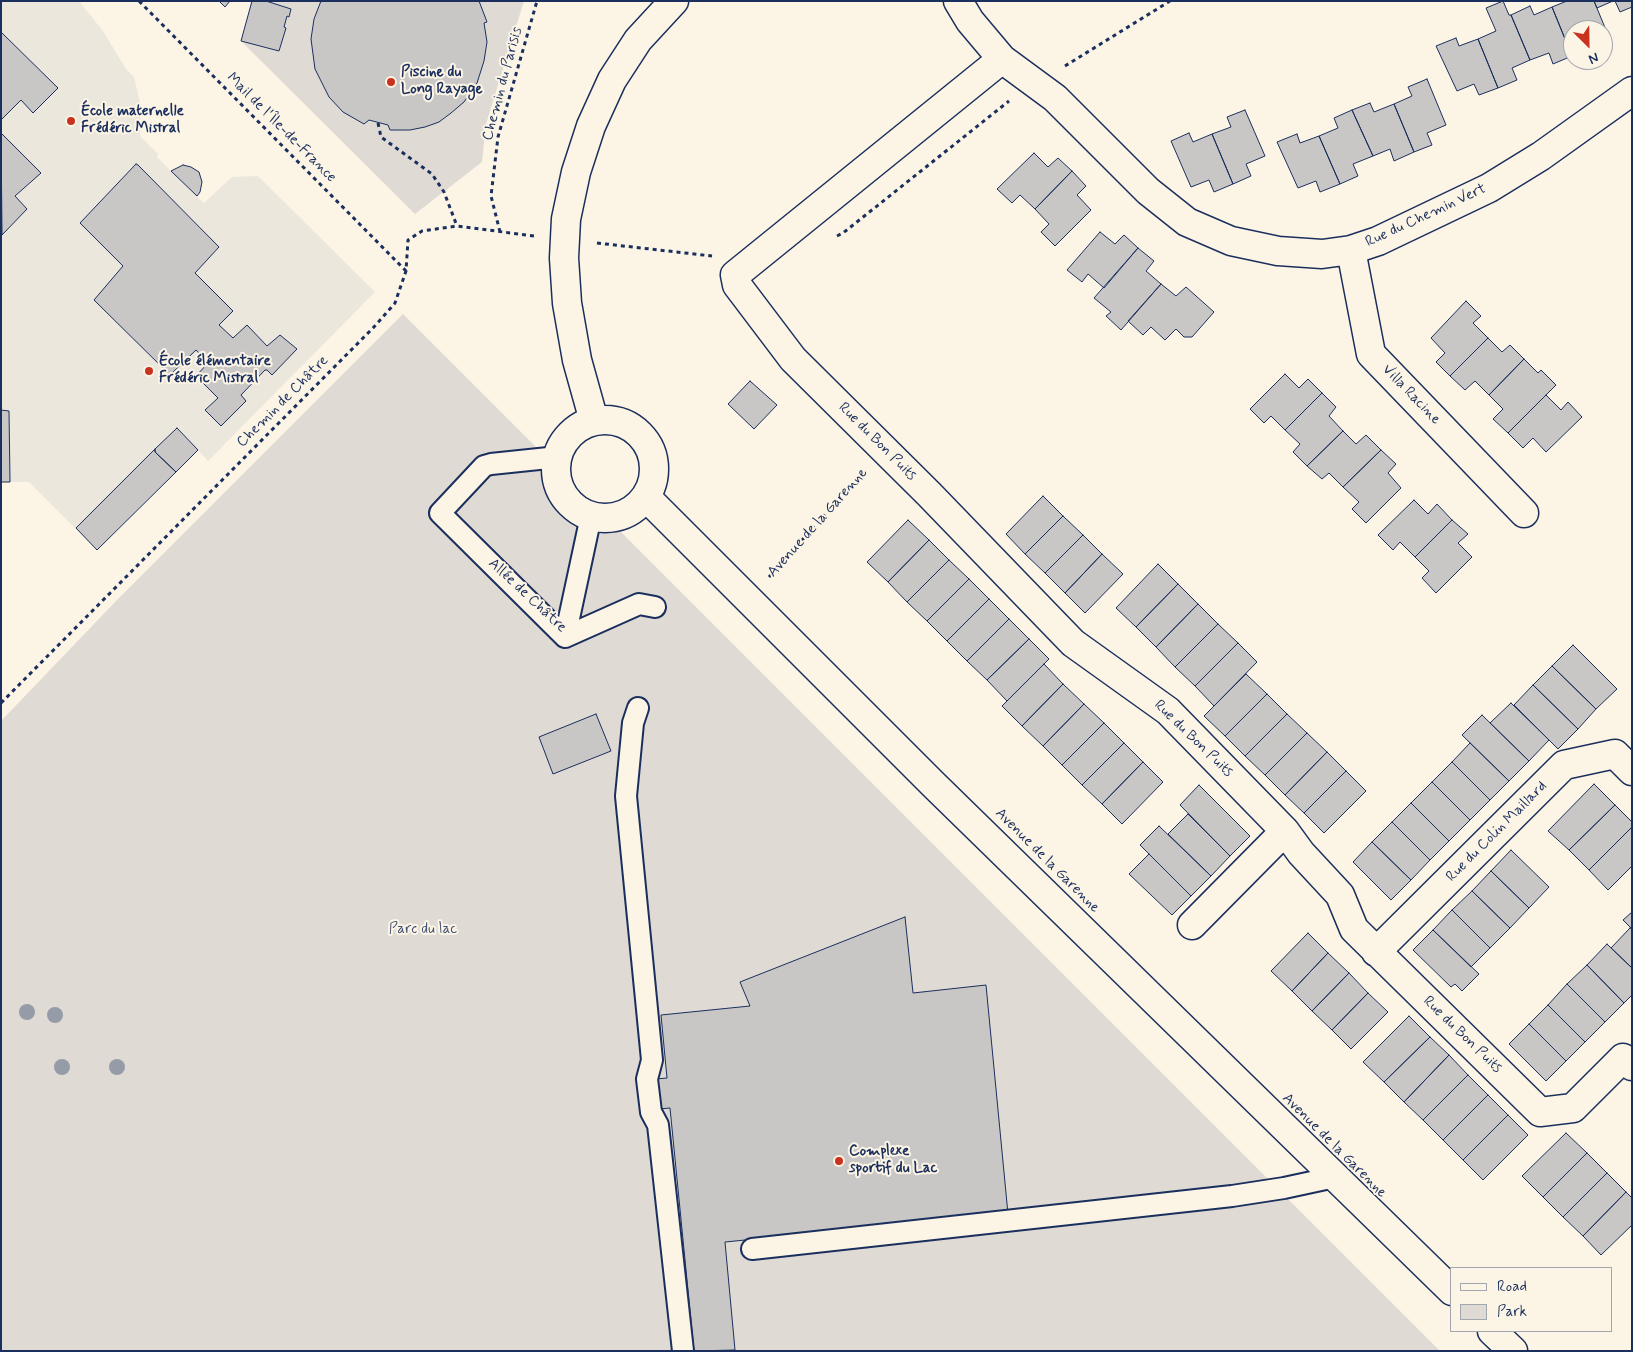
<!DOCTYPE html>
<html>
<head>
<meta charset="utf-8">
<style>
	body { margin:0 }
	#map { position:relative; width:1633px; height:1352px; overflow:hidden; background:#fcf5e5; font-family:Mynerve,sans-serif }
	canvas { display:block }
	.frame { position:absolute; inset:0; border:2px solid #1b2f5e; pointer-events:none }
	.legend { position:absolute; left:1450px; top:1267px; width:162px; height:65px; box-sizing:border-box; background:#fcf5e5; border:1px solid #a2a6af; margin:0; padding:6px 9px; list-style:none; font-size:15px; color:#1b2f5e }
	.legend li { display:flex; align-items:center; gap:10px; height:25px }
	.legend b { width:25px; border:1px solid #a2a6af }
	.north { position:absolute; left:1563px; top:20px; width:50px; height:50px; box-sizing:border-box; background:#fcf5e5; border:1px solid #a2a6af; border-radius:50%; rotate:157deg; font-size:14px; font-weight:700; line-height:20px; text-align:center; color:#1b2f5e }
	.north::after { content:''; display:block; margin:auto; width:18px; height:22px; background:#c8321e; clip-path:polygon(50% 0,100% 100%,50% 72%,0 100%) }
</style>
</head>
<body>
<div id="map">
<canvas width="1633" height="1352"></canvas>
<div class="frame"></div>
<ul class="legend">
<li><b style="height:6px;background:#fcf5e5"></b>Road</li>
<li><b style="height:14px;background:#dfdbd4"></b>Park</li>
</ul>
<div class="north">N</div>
</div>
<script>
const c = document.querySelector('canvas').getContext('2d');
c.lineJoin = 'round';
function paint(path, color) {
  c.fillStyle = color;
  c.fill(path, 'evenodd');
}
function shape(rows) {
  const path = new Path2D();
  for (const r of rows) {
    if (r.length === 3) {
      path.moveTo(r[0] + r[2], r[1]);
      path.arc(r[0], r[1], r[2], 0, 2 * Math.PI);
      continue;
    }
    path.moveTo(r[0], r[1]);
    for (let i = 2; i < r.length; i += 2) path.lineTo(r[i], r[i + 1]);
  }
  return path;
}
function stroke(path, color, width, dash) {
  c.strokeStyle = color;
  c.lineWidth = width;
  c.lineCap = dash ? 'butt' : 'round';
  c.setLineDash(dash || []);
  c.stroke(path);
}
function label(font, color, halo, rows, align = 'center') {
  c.font = font + ' Mynerve,sans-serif';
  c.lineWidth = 4;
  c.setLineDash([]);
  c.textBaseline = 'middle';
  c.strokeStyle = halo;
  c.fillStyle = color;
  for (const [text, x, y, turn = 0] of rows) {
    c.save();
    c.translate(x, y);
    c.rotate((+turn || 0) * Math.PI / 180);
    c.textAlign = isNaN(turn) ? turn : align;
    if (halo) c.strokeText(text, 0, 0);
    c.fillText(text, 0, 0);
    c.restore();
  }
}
paint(shape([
	[1,1,79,1,103,31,126,69,134,77,141,107,140,136,158,154,157,157,171,171,183,165,191,167,199,172,202,182,200,192,197,197,204,203,232,177,258,176,375,292,208,461,198,450,97,550,29,482,1,482]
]), '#ece7dc');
paint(shape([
	[252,1,524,1,486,124,482,162,415,214,241,41],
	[403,314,1440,1351,1,1351,1,721,117,600]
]), '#dfdbd4');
const building = shape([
	[219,1,230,1,225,7,219,1],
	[252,1,266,1,291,9,289,17,287,16,284,27,286,28,279,51,241,41,252,1],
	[321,1,479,1,487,22,484,23,487,42,484,61,477,83,464,102,451,113,439,122,425,127,410,130,390,130,388,125,369,120,364,124,343,112,329,97,315,69,311,39,314,19,321,1],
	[1503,1,1509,15,1511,15,1530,60,1512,68,1517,80,1498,88,1478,39,1496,31,1486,8,1503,1],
	[1567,1,1594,1,1606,30,1603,31,1573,30,1572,56,1552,7,1567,1],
	[1594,1,1613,1,1597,8,1594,1],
	[1615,1,1632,1,1632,7,1620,12,1615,1],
	[1530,6,1534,15,1552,7,1572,56,1553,64,1549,53,1530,60,1511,15,1530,6],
	[1,32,58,88,33,113,21,100,1,120,1,32],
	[1456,38,1459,46,1478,39,1498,88,1479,95,1474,84,1457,91,1436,46,1456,38],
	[1427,79,1446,125,1427,133,1432,145,1414,152,1394,104,1412,96,1408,87,1427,79],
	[1370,103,1374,112,1394,104,1414,152,1394,161,1390,149,1373,156,1352,110,1370,103],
	[1245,110,1265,156,1246,164,1251,176,1233,184,1212,134,1231,127,1227,117,1245,110],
	[1352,110,1373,156,1353,164,1358,176,1340,184,1319,136,1338,128,1334,118,1352,110],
	[1,133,41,173,15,196,27,209,2,235,1,133],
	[1189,133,1193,142,1212,134,1233,184,1214,192,1209,180,1191,187,1171,141,1189,133],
	[1297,134,1300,143,1319,136,1340,184,1320,192,1316,181,1298,188,1277,142,1297,134],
	[1034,153,1048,167,1058,158,1072,171,1035,209,1020,195,1012,203,997,189,1034,153],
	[136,164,138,165,219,247,195,273,233,311,219,325,233,338,247,325,267,346,280,335,297,349,272,375,267,370,265,370,241,395,246,401,221,426,205,410,218,398,196,376,208,363,196,350,170,375,94,300,123,266,80,223,136,164],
	[183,165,191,167,199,172,202,182,200,192,197,196,171,171,183,165],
	[1072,171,1086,186,1077,195,1091,210,1055,246,1041,232,1049,224,1035,209,1072,171],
	[1100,232,1115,244,1124,235,1138,248,1104,288,1088,274,1082,282,1067,270,1100,232],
	[1138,248,1154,261,1146,271,1161,284,1121,330,1106,316,1111,312,1094,298,1138,248],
	[1161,284,1176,296,1186,287,1214,312,1192,337,1184,337,1176,329,1165,340,1151,327,1143,335,1128,321,1161,284],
	[1466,301,1481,316,1473,323,1488,338,1450,376,1436,362,1445,353,1431,338,1466,301],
	[1488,338,1502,352,1510,345,1524,359,1489,395,1475,381,1465,390,1450,376,1488,338],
	[1524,359,1538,373,1541,370,1556,385,1508,433,1493,419,1503,409,1489,395,1524,359],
	[1285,374,1299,388,1308,379,1322,393,1285,430,1271,416,1264,423,1250,409,1285,374],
	[750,381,777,405,754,429,728,404,750,381],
	[1322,393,1336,407,1329,416,1343,431,1307,466,1293,452,1300,444,1285,430,1322,393],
	[1546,395,1561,410,1568,402,1582,417,1546,452,1533,438,1523,448,1508,433,1546,395],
	[1,410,9,411,10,482,1,482,1,410],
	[177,428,198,450,176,472,155,452,155,449,177,428],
	[1343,431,1356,444,1366,435,1381,450,1343,487,1329,473,1322,479,1307,466,1343,431],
	[155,449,155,452,176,472,97,550,76,528,155,449],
	[1381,450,1396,464,1388,473,1401,488,1366,523,1352,509,1359,502,1343,487,1381,450],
	[1043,496,1063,516,1025,554,1006,534,1043,496],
	[1414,500,1428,514,1437,504,1452,520,1415,557,1400,542,1393,550,1378,535,1414,500],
	[1063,516,1083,535,1045,573,1025,554,1063,516],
	[908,520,929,540,888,582,867,562,908,520],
	[1452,520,1468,534,1458,543,1472,557,1436,593,1422,578,1429,571,1415,557,1452,520],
	[1083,535,1102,554,1065,593,1045,573,1083,535],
	[929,540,949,560,907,602,888,582,929,540],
	[1102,554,1123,574,1085,613,1065,593,1102,554],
	[949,560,969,579,927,621,907,602,949,560],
	[1158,564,1178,584,1136,627,1116,608,1158,564],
	[969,579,989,599,947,641,927,621,969,579],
	[1178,584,1198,604,1156,647,1136,627,1178,584],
	[989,599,1009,619,967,661,947,641,989,599],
	[1198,604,1218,624,1175,667,1156,647,1198,604],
	[1009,619,1029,639,987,680,967,661,1009,619],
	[1218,624,1238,643,1195,686,1175,667,1218,624],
	[1029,639,1049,659,1007,701,987,680,1029,639],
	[1238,643,1257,662,1214,706,1195,686,1238,643],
	[1573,645,1617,689,1596,709,1552,666,1573,645],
	[1044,664,1063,684,1022,726,1002,706,1044,664],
	[1552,666,1596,709,1578,729,1533,685,1552,666],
	[1246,674,1267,694,1225,736,1204,716,1246,674],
	[1063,684,1084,704,1043,746,1022,726,1063,684],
	[1533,685,1578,729,1558,749,1514,705,1533,685],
	[1267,694,1287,714,1245,756,1225,736,1267,694],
	[1511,703,1549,740,1529,761,1490,723,1511,703],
	[1084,704,1104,723,1062,765,1043,746,1084,704],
	[596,714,611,751,553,774,539,737,596,714],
	[1287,714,1307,733,1265,775,1245,756,1287,714],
	[1482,715,1529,761,1509,781,1462,735,1482,715],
	[1104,723,1124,743,1082,785,1062,765,1104,723],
	[1307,733,1327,752,1285,795,1265,775,1307,733],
	[1124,743,1143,762,1102,804,1082,785,1124,743],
	[1470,743,1509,781,1490,800,1452,762,1470,743],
	[1327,752,1346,771,1304,813,1285,795,1327,752],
	[1143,762,1163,782,1122,824,1102,804,1143,762],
	[1452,762,1490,800,1470,820,1432,782,1452,762],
	[1346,771,1366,791,1324,833,1304,813,1346,771],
	[1432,782,1470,820,1449,841,1411,803,1432,782],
	[1594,784,1615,805,1569,850,1548,831,1594,784],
	[1199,785,1250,836,1230,856,1180,805,1199,785],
	[1411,803,1449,841,1430,860,1392,822,1411,803],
	[1615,805,1632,822,1632,827,1589,870,1569,850,1615,805],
	[1188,814,1230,856,1211,876,1168,834,1188,814],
	[1392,822,1430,860,1411,880,1372,842,1392,822],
	[1159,826,1211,876,1191,896,1140,845,1159,826],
	[1632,827,1632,866,1608,890,1589,870,1632,827],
	[1372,842,1411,880,1391,900,1353,862,1372,842],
	[1511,850,1549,887,1529,908,1491,871,1511,850],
	[1149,854,1191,896,1172,915,1129,874,1149,854],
	[1491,871,1529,908,1510,928,1472,891,1491,871],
	[1472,891,1510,928,1490,948,1452,910,1472,891],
	[1452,910,1490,948,1471,967,1433,930,1452,910],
	[1632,912,1632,929,1623,920,1632,912],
	[905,917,913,993,986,985,1008,1214,725,1242,735,1350,694,1351,670,1108,659,1109,656,1079,667,1078,661,1015,750,1006,740,982,905,917],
	[1630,928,1632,929,1632,968,1611,948,1630,928],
	[1433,930,1479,974,1462,991,1455,984,1451,987,1413,950,1433,930],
	[1308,933,1328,953,1292,991,1271,971,1308,933],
	[1607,944,1632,968,1632,995,1624,1003,1587,965,1607,944],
	[1328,953,1349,973,1312,1011,1292,991,1328,953],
	[1587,965,1624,1003,1605,1022,1567,984,1587,965],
	[1349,973,1368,993,1332,1030,1312,1011,1349,973],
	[1567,984,1605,1022,1585,1042,1548,1005,1567,984],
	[1368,993,1388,1012,1351,1049,1332,1030,1368,993],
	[1548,1005,1585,1042,1566,1061,1529,1024,1548,1005],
	[1409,1016,1430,1037,1384,1082,1363,1062,1409,1016],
	[1529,1024,1566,1061,1546,1081,1509,1044,1529,1024],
	[1430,1037,1449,1055,1404,1102,1384,1082,1430,1037],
	[1449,1055,1468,1075,1423,1120,1404,1102,1449,1055],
	[1468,1075,1488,1095,1443,1140,1423,1120,1468,1075],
	[1488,1095,1508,1115,1463,1160,1443,1140,1488,1095],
	[1508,1115,1528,1135,1483,1180,1463,1160,1508,1115],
	[1566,1133,1587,1153,1543,1197,1522,1176,1566,1133],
	[1587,1153,1607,1173,1563,1217,1543,1197,1587,1153],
	[1607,1173,1626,1192,1583,1236,1563,1217,1607,1173],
	[1626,1192,1632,1198,1632,1225,1601,1255,1583,1236,1626,1192]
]);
paint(building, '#c8c7c6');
stroke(building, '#1b2f5e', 1);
const service = shape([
	[558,457,491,464,484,466,440,513,565,637],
	[565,637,591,516],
	[565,637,639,604,655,607],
	[638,708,633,723,626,796,652,1060,647,1079,651,1112,658,1125,683,1351],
	[752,1249,1232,1196,1284,1188,1335,1177]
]);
const minor = shape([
	[958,1,970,21,1002,59,1055,98,1148,191,1187,222,1231,241,1278,251,1322,254,1351,250,1378,241,1489,188,1541,156,1632,91],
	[1002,59,735,275,737,285,793,359,929,494,1073,643,1168,711,1285,831,1192,925],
	[1351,250,1371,354,1524,513],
	[1285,831,1301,853,1340,895,1354,929,1540,1112,1573,1108,1623,1058,1632,1066],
	[1376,952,1564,765,1615,754,1632,771]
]);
const tertiary = shape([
	[605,469,49],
	[594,421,577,360,567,303,564,258,566,219,576,172,591,126,612,80,638,40,674,1],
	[646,497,933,784,1452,1291],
	[1492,1331,1513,1351]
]);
stroke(service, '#1b2f5e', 24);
stroke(minor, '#1b2f5e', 31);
stroke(tertiary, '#1b2f5e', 31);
stroke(shape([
	[139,1,406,271],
	[1065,66,1170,1],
	[378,123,381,137,432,174,444,192,457,226],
	[500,232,491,196,498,137,537,1],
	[837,236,843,233,1009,101],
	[597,243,712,256],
	[769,577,863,472],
	[1,703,373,328,395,303,406,271,408,240,422,231,457,226,534,236]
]), '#1b2f5e', 3, [4, 4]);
stroke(service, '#fcf5e5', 20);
stroke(minor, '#fcf5e5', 28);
stroke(tertiary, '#fcf5e5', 28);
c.fillStyle = '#969ba8';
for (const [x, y] of [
	[27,1012],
	[55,1015],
	[62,1067],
	[117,1067]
]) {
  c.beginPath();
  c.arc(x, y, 8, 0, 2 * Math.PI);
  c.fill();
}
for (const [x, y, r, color] of [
	[391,82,5,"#c8321e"],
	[71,121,5,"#c8321e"],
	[149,371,5,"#c8321e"],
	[839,1161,5,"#c8321e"]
]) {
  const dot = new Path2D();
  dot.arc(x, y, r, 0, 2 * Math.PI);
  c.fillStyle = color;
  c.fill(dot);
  stroke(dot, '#fcf5e5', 2);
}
label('bold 15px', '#1b2f5e', '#fcf5e5', [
	["Piscine du",401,73],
	["Long Rayage",401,90],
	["École maternelle",81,112],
	["Frédéric Mistral",81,129],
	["École élémentaire",159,362],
	["Frédéric Mistral",159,379],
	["Complexe",849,1152],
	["sportif du Lac",849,1169]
], 'left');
label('15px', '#1b2f5e', '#fcf5e5', [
	["Chemin du Parisis",503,84,-75],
	["Mail de l'Île-de-France",281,128,45],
	["Rue du Chemin Vert",1426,216,-25],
	["Villa Racine",1411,395,46],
	["Chemin de Châtre",283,402,-45],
	["Rue du Bon Puits",877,442,45],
	["Avenue de la Garenne",818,523,-48],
	["Allée de Châtre",527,596,43],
	["Rue du Bon Puits",1193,739,44],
	["Rue du Colin Maillard",1497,832,-45],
	["Avenue de la Garenne",1047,861,45],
	["Rue du Bon Puits",1462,1035,44],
	["Avenue de la Garenne",1334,1146,45]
]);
label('15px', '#425176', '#fcf5e5', [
	["Parc du lac",423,930]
]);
</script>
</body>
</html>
